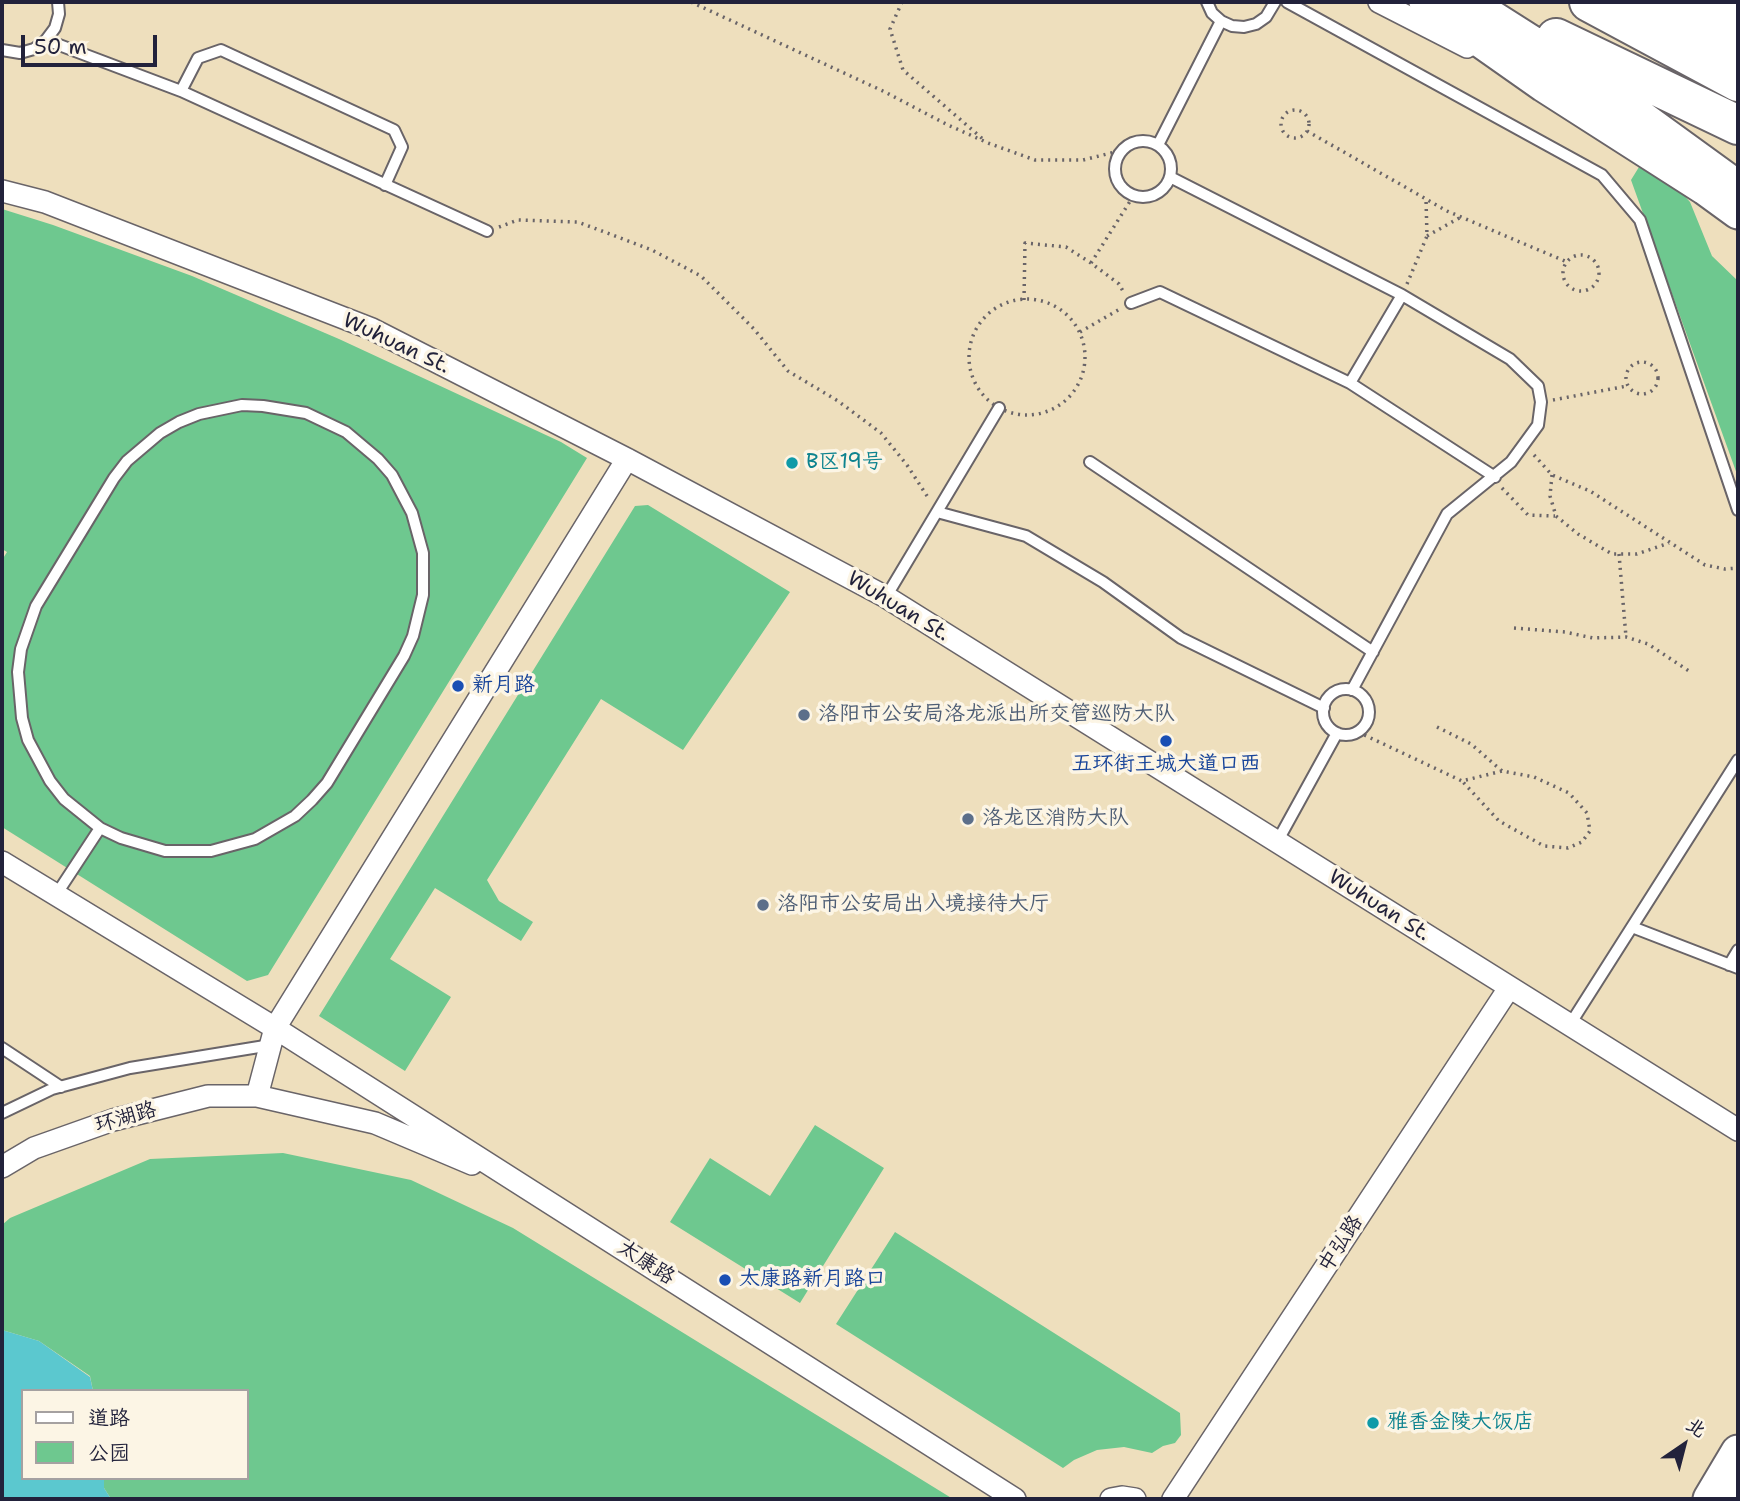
<!DOCTYPE html>
<html>
<head>
<meta charset="utf-8">
<style>
	body { margin:0 }
	#map { position:relative; width:1740px; height:1501px; overflow:hidden; background:#eedfbd; font-family:"Shantell Sans","LXGW WenKai TC",sans-serif }
	canvas { display:block }
	.frame { position:absolute; inset:0; border:4px solid #22223b; pointer-events:none }
	.legend { position:absolute; left:21px; top:1389px; width:228px; height:91px; box-sizing:border-box; background:#fcf5e5; border:2px solid #a5a1a1; margin:0; padding:9px 12px; list-style:none; font-size:21px; color:#22223b }
	.legend li { display:flex; align-items:center; gap:14px; height:35px }
	.legend b { width:35px; border:2px solid #a5a1a1 }
	.north { position:absolute; left:1649px; top:1410px; width:70px; height:70px; -webkit-text-stroke:5px #fcf5e5; paint-order:stroke; rotate:35deg; font-size:19px; font-weight:700; line-height:28px; text-align:center; color:#22223b }
	.north::after { content:''; display:block; margin:auto; width:24px; height:32px; background:#22223b; clip-path:polygon(50% 0,100% 100%,50% 72%,0 100%) }
	.scale { position:absolute; left:21px; top:35px; width:136px; height:32px; box-sizing:border-box; border:4px solid #22223b; border-top:0; padding-left:9px; font-size:21px; line-height:24px; white-space:nowrap; color:#22223b; -webkit-text-stroke:5px #fcf5e5; paint-order:stroke }
</style>
</head>
<body>
<div id="map">
<canvas width="1740" height="1501"></canvas>
<div class="frame"></div>
<ul class="legend">
<li><b style="height:9px;background:#fff"></b>道路</li>
<li><b style="height:19px;background:#6ec88f"></b>公园</li>
</ul>
<div class="north">北</div>
<div class="scale">50 m</div>
</div>
<script>
const c = document.querySelector('canvas').getContext('2d');
c.lineJoin = 'round';
function paint(path, color) {
  c.fillStyle = color;
  c.fill(path, 'evenodd');
}
function shape(rows) {
  const path = new Path2D();
  for (const r of rows) {
    if (r.length === 3) {
      path.moveTo(r[0] + r[2], r[1]);
      path.arc(r[0], r[1], r[2], 0, 2 * Math.PI);
      continue;
    }
    path.moveTo(r[0], r[1]);
    for (let i = 2; i < r.length; i += 2) path.lineTo(r[i], r[i + 1]);
  }
  return path;
}
function stroke(path, color, width, dash) {
  c.strokeStyle = color;
  c.lineWidth = width;
  c.lineCap = dash ? 'butt' : 'round';
  c.setLineDash(dash || []);
  c.stroke(path);
}
function label(font, color, halo, rows, align = 'center') {
  c.font = font + ' "Shantell Sans","LXGW WenKai TC",sans-serif';
  c.lineWidth = 7;
  c.setLineDash([]);
  c.textBaseline = 'middle';
  c.strokeStyle = halo;
  c.fillStyle = color;
  for (const [text, x, y, turn = 0] of rows) {
    c.save();
    c.translate(x, y);
    c.rotate((+turn || 0) * Math.PI / 180);
    c.textAlign = isNaN(turn) ? turn : align;
    if (halo) c.strokeText(text, 0, 0);
    c.fillText(text, 0, 0);
    c.restore();
  }
}
paint(shape([
	[1639,167,1674,184,1690,202,1712,256,1738,281,1738,477,1631,180],
	[2,209,53,225,192,276,339,339,561,442,587,458,268,975,247,981,2,827,2,560,7,552,2,549],
	[648,505,790,592,683,750,601,699,487,880,499,901,533,922,521,941,435,888,390,959,451,997,405,1071,319,1016,635,506],
	[815,1125,884,1168,800,1303,670,1222,710,1158,770,1196],
	[283,1153,411,1180,513,1228,953,1499,111,1499,104,1488,104,1478,247,1478,247,1391,93,1391,90,1376,39,1341,2,1330,2,1225,10,1218,150,1159],
	[895,1232,1180,1413,1181,1435,1175,1443,1163,1446,1152,1453,1124,1447,1097,1450,1074,1460,1063,1468,836,1324]
]), '#6ec88f');
paint(shape([
	[2,1330,39,1341,90,1377,93,1391,23,1391,23,1478,104,1478,104,1488,111,1499,2,1499]
]), '#5bc8cf');
const lane = shape([
	[1207,2,1212,13,1221,21,1232,26,1244,27,1256,24,1266,17,1275,2],
	[1287,2,1602,175,1640,220,1738,510],
	[46,40,181,91,487,231],
	[2,50,20,53,34,49,46,40,55,28,59,14,58,2],
	[181,91,198,58,221,50,394,130,402,147,385,185],
	[1143,169,28],
	[1158,145,1221,21],
	[1170,177,1402,295,1510,359,1538,386,1541,402,1538,425,1511,462,1447,514,1352,690],
	[1131,303,1160,292,1350,383,1495,477],
	[1350,383,1402,295],
	[242,405,263,406,306,413,346,432,378,459,392,475,412,513,423,553,423,595,413,636,404,656,327,783,312,800,295,816,255,839,211,851,165,851,121,838,100,828,64,799,50,781,28,740,22,718,18,672,21,649,36,606,114,478,127,461,160,433,179,422,199,414,242,405],
	[1090,462,1373,652],
	[937,512,1026,536,1103,582,1181,638,1324,708],
	[886,597,999,408],
	[1346,712,23],
	[1277,842,1337,733],
	[56,895,100,828],
	[1632,927,1738,968],
	[1729,965,1738,950],
	[1569,1026,1738,760],
	[2,1048,61,1087],
	[2,1113,52,1089,130,1068,271,1045]
]);
const street = shape([
	[1379,2,1467,47],
	[2,191,45,202,372,329,627,459,886,597,1738,1130],
	[2,862,275,1028,1015,1499],
	[257,1096,275,1028,627,459],
	[2,1167,34,1148,113,1120,208,1096,257,1096,375,1123,472,1164],
	[1111,1499,1122,1497,1135,1499],
	[1173,1499,1509,988]
]);
const primary = shape([
	[1426,2,1544,85,1705,188,1738,212],
	[1639,2,1738,45],
	[1710,1499,1738,1452]
]);
const highway = shape([
	[1463,2,1578,75,1738,191],
	[1589,2,1738,82],
	[1693,2,1738,18],
	[1556,38,1738,125],
	[1732,1499,1738,1490]
]);
stroke(lane, '#696468', 14);
stroke(street, '#696468', 24);
stroke(primary, '#696468', 37);
stroke(highway, '#696468', 42);
stroke(shape([
	[691,2,885,92,948,125,988,143,1035,160,1083,160,1123,150],
	[902,2,890,29,903,70,984,140],
	[1295,124,14],
	[1307,131,1447,211,1567,262],
	[499,227,518,220,578,222,652,250,701,276,754,329,788,371,838,401,881,433,907,465,929,499],
	[1427,236,1461,217],
	[1581,273,18],
	[1091,263,1134,195],
	[1407,284,1427,236,1426,199],
	[1027,357,58],
	[1024,300,1025,243,1066,247,1091,263,1119,284,1124,293],
	[1080,332,1120,309],
	[1642,378,16],
	[1553,400,1627,386],
	[1534,455,1552,475,1590,491,1705,565,1725,569,1738,568],
	[1552,475,1550,496,1556,516,1578,534,1612,554,1637,554,1669,543],
	[1502,488,1528,515,1555,516],
	[1619,554,1626,637],
	[1514,628,1565,632,1593,638,1626,637,1648,644,1692,673],
	[1437,727,1471,744,1502,771],
	[1358,732,1462,781,1502,771,1534,777,1569,793,1587,813,1590,831,1582,842,1568,848,1544,846,1499,821,1462,781]
]), '#696468', 3.5, [2, 5]);
stroke(lane, '#fff', 10);
stroke(street, '#fff', 21);
stroke(primary, '#fff', 33);
stroke(highway, '#fff', 38);
for (const [x, y, r, color] of [
	[792,463,7,"#0f9aa8"],
	[458,686,7,"#1a4fb4"],
	[804,715,7,"#5c6f8a"],
	[1166,741,7,"#1a4fb4"],
	[968,819,7,"#5c6f8a"],
	[763,905,7,"#5c6f8a"],
	[725,1280,7,"#1a4fb4"],
	[1373,1423,7,"#0f9aa8"]
]) {
  const dot = new Path2D();
  dot.arc(x, y, r, 0, 2 * Math.PI);
  c.fillStyle = color;
  c.fill(dot);
  stroke(dot, '#fcf5e5', 2.5);
}
label('21px', '#22223b', '#fcf5e5', [
	["Wuhuan St.",396,344,25],
	["Wuhuan St.",898,607,31],
	["Wuhuan St.",1379,906,32],
	["环湖路",126,1118,-16],
	["中弘路",1341,1244,-57],
	["太康路",646,1263,33]
]);
label('21px', '#0d838f', '#fcf5e5', [
	["B区19号",806,463],
	["雅香金陵大饭店",1387,1423]
], 'left');
label('21px', '#164399', '#fcf5e5', [
	["新月路",472,686],
	["五环街王城大道口西",1166,765,"center"],
	["太康路新月路口",739,1280]
], 'left');
label('21px', '#4e5e75', '#fcf5e5', [
	["洛阳市公安局洛龙派出所交管巡防大队",818,715],
	["洛龙区消防大队",982,819],
	["洛阳市公安局出入境接待大厅",777,905]
], 'left');
</script>
</body>
</html>
